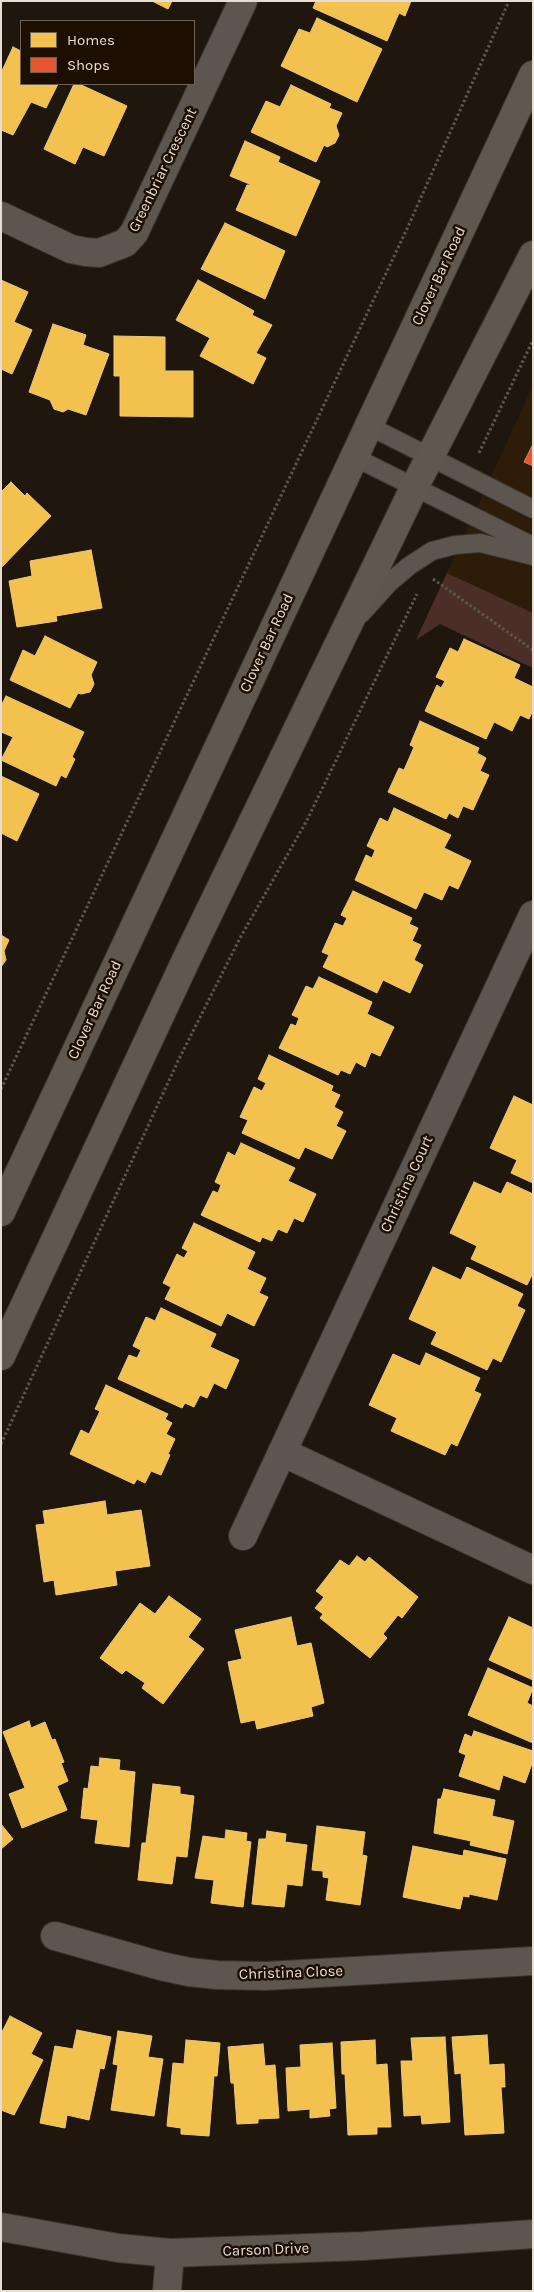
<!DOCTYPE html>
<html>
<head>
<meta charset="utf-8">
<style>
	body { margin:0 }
	#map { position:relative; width:534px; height:2292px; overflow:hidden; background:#1f170e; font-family:Karla,sans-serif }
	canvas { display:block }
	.frame { position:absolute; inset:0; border:2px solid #e7ddd3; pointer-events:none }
	.legend { position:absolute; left:20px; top:20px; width:175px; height:65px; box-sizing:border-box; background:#1c0f02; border:1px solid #6d6156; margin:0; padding:6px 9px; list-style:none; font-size:15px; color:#e7ddd3 }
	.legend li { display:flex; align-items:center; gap:10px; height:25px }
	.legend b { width:25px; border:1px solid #6d6156 }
</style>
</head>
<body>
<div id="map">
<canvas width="534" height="2292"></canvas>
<div class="frame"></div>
<ul class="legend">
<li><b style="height:14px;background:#f2c14e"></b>Homes</li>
<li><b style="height:14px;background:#e4572e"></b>Shops</li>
</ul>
</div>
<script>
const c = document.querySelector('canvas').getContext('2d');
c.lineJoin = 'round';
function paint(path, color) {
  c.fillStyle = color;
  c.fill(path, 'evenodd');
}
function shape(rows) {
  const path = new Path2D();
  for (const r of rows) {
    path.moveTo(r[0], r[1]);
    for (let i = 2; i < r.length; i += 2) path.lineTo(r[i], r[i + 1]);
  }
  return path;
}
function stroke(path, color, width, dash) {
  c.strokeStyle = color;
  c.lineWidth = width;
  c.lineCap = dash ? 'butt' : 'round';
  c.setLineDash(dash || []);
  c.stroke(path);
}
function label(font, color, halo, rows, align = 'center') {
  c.font = font + ' Karla,sans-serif';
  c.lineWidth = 5;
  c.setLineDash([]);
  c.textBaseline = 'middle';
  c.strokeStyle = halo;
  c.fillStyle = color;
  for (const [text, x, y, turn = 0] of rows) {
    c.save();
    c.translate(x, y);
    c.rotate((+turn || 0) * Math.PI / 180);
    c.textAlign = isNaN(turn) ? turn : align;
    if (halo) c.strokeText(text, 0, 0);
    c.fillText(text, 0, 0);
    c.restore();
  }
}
paint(shape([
	[533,385,533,613,447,573]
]), '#2d1c07');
paint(shape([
	[447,573,533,613,533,668,440,624,416,640]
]), '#4c2e29');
const homes = shape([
	[152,1,172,1,168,9,152,1],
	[316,1,411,1,405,16,399,13,387,41,313,8,316,1],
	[317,18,382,49,357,102,281,66,299,29,310,33,317,18],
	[13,47,21,51,21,84,58,84,46,108,31,102,13,135,1,130,1,73,13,47],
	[74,84,79,84,127,106,104,156,83,147,75,164,44,149,74,84],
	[291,85,331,104,329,108,342,113,336,126,339,135,335,143,327,147,324,145,316,162,251,132,266,101,280,107,291,85],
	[245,141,280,157,278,162,320,181,296,236,236,210,247,185,252,185,230,176,245,141],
	[225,223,285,251,265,299,201,269,225,223],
	[1,280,28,292,14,322,32,330,12,374,1,369,1,280],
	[198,280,254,311,252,315,272,325,256,353,266,358,253,384,200,356,210,338,176,320,198,280],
	[53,324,86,335,83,345,109,354,86,415,68,409,63,412,54,409,50,400,29,392,53,324],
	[114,336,165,337,165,371,193,371,193,417,120,416,120,376,114,376,114,336],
	[11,482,25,496,27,493,51,516,1,568,1,492,11,482],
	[91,550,102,608,56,616,57,621,17,627,9,581,32,576,30,561,91,550],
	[45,636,97,662,91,675,94,684,90,692,81,694,78,693,70,708,10,680,23,650,35,656,45,636],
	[464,639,520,665,514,678,533,687,533,710,529,719,520,715,512,731,494,722,486,739,425,711,437,685,441,688,445,681,436,677,450,648,458,652,464,639],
	[6,696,84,732,72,757,75,759,66,778,61,775,56,786,1,760,13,737,1,732,1,706,6,696],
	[420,721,479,748,477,753,486,758,480,771,489,775,473,810,463,806,458,818,449,813,446,819,388,792,399,768,404,770,414,747,410,745,420,721],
	[1,776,39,794,17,841,1,833,1,776],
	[394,808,451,835,444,848,471,861,458,889,449,885,442,900,424,892,416,909,355,880,366,855,372,858,375,850,367,846,380,818,388,822,394,808],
	[353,891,412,918,409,924,418,928,412,941,421,945,414,960,423,965,410,993,383,980,377,993,323,967,329,955,322,952,335,923,343,926,347,918,341,915,353,891],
	[1,935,9,940,4,951,6,960,1,967,1,935],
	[319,977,372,1002,367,1014,394,1027,380,1056,371,1052,365,1067,356,1062,350,1074,341,1070,338,1075,279,1048,291,1024,296,1026,299,1018,292,1015,306,986,313,989,319,977],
	[269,1055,333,1086,331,1091,340,1095,334,1107,343,1112,336,1126,346,1131,332,1159,305,1147,299,1159,242,1133,248,1120,240,1117,254,1087,262,1091,266,1083,258,1079,269,1055],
	[514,1096,533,1105,533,1183,511,1173,517,1160,490,1148,514,1096],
	[241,1143,295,1168,288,1181,316,1194,303,1222,294,1218,287,1233,278,1229,272,1241,262,1237,260,1242,201,1215,213,1191,218,1193,221,1185,215,1182,228,1152,235,1156,241,1143],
	[474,1182,501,1194,507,1182,533,1194,533,1273,527,1285,471,1259,477,1246,450,1233,474,1182],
	[194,1223,255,1252,247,1269,266,1278,259,1293,268,1297,254,1326,227,1313,221,1326,165,1299,171,1287,163,1283,177,1254,184,1258,188,1251,182,1248,194,1223],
	[433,1267,461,1280,467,1267,523,1294,517,1306,525,1310,501,1362,493,1358,487,1370,431,1344,437,1332,409,1319,433,1267],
	[161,1308,216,1334,210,1347,239,1360,226,1389,214,1383,207,1398,200,1395,194,1407,185,1403,182,1408,118,1379,129,1355,137,1358,141,1350,133,1346,146,1317,155,1321,161,1308],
	[426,1353,480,1378,474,1391,481,1394,457,1446,451,1443,445,1455,391,1431,397,1418,369,1405,393,1354,420,1366,426,1353],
	[106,1385,168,1414,165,1419,172,1423,166,1434,175,1439,168,1454,170,1455,161,1475,151,1471,145,1483,137,1479,134,1484,70,1454,81,1430,89,1434,100,1411,95,1409,106,1385],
	[105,1501,107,1515,141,1510,150,1566,115,1571,117,1585,56,1595,54,1580,44,1582,36,1525,45,1524,43,1511,105,1501],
	[357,1556,365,1562,369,1557,418,1597,402,1618,398,1615,383,1634,387,1638,370,1658,320,1618,323,1614,315,1608,324,1597,316,1591,340,1560,349,1566,357,1556],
	[169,1596,201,1619,188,1637,204,1649,163,1704,142,1688,145,1683,126,1670,122,1674,100,1658,140,1603,155,1614,169,1596],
	[291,1617,297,1646,311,1643,324,1703,311,1707,313,1716,257,1729,255,1720,241,1723,228,1662,242,1659,235,1630,291,1617],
	[509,1617,533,1628,533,1680,489,1660,509,1617],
	[488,1668,533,1688,527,1703,533,1706,533,1743,468,1715,488,1668],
	[29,1721,31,1728,45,1722,52,1740,55,1739,64,1762,61,1763,68,1781,57,1786,67,1810,22,1828,9,1794,25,1788,3,1732,29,1721],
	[474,1731,533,1751,533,1761,525,1783,503,1775,499,1790,459,1776,466,1755,459,1752,465,1734,472,1737,474,1731],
	[100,1758,120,1760,119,1770,135,1772,129,1847,95,1843,98,1820,81,1818,84,1788,88,1789,91,1766,99,1767,100,1758],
	[153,1784,180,1787,180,1794,194,1796,187,1857,176,1856,172,1884,138,1880,142,1843,146,1843,153,1784],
	[444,1789,495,1800,492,1816,514,1821,507,1854,470,1845,471,1841,434,1833,438,1799,441,1799,444,1789],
	[1,1824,13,1839,1,1849,1,1824],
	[317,1826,365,1832,362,1855,367,1856,360,1905,326,1900,329,1878,323,1877,323,1871,312,1870,317,1826],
	[226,1830,247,1833,246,1841,251,1842,243,1907,211,1903,214,1880,195,1878,203,1836,225,1839,226,1830],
	[267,1831,286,1834,285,1842,307,1845,302,1886,287,1884,284,1907,252,1904,259,1839,266,1839,267,1831],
	[413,1846,463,1856,464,1850,506,1859,497,1900,469,1894,469,1897,463,1896,460,1909,403,1897,413,1846],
	[10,2016,42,2033,31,2054,43,2060,14,2115,1,2110,1,2034,10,2016],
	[77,2030,111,2037,104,2069,100,2068,89,2120,67,2115,65,2128,40,2123,55,2046,73,2049,77,2030],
	[118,2031,152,2036,148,2057,163,2059,154,2116,111,2110,118,2065,113,2064,118,2031],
	[487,2035,489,2065,504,2064,505,2087,501,2087,504,2133,465,2135,461,2073,455,2074,452,2037,487,2035],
	[445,2037,450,2122,422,2124,421,2115,404,2116,401,2061,413,2061,411,2038,445,2037],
	[186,2040,220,2043,217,2076,214,2076,209,2136,181,2134,181,2128,167,2126,173,2063,184,2064,186,2040],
	[375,2040,376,2065,387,2064,391,2127,377,2127,377,2134,348,2135,345,2074,342,2074,341,2042,375,2040],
	[332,2043,336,2108,329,2109,330,2116,310,2118,310,2109,288,2111,286,2068,301,2067,300,2045,332,2043],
	[263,2044,265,2066,275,2065,279,2118,258,2119,258,2123,237,2124,234,2083,231,2083,228,2047,263,2044]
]);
paint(homes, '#f2c14e');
stroke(homes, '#efc976', 1);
const shops = shape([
	[533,444,533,466,524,462,533,444]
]);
paint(shops, '#e4572e');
stroke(shops, '#e57f60', 1);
const service = shape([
	[369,426,533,509],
	[354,457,533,546],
	[361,614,390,582,409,566,432,551,455,545,480,543,533,556]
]);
const minor = shape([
	[1,216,71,249,86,252,99,253,125,243,134,233,243,1],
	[282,1452,533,1570],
	[243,1536,533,915],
	[55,1936,161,1966,189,1972,217,1975,266,1976,533,1961],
	[167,2291,170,2253]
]);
const tertiary = shape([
	[1,2227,118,2248,170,2253,364,2246,533,2234]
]);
const secondary = shape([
	[1,1212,533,75],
	[1,1356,186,960,415,486,533,255]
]);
stroke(service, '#39332d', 20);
stroke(minor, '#39332d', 30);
stroke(tertiary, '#39332d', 30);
stroke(secondary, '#39332d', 30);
stroke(shape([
	[479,453,533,340],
	[433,579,533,650],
	[1,1089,406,231,509,1],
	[1,1444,178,1061,240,938,306,822,417,594]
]), '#5c564f', 3, [2.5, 2.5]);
stroke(service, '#5c564f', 18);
stroke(minor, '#5c564f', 28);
stroke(tertiary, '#5c564f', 28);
stroke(secondary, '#60584e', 28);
label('15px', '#e7ddd3', '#1c0f02', [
	["Greenbriar Crescent",163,170,-64],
	["Clover Bar Road",439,276,-65],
	["Clover Bar Road",267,643,-65],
	["Clover Bar Road",95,1010,-65],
	["Christina Court",407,1184,-65],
	["Christina Close",291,1973,-2],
	["Carson Drive",266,2250,-2]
]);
</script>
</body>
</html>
